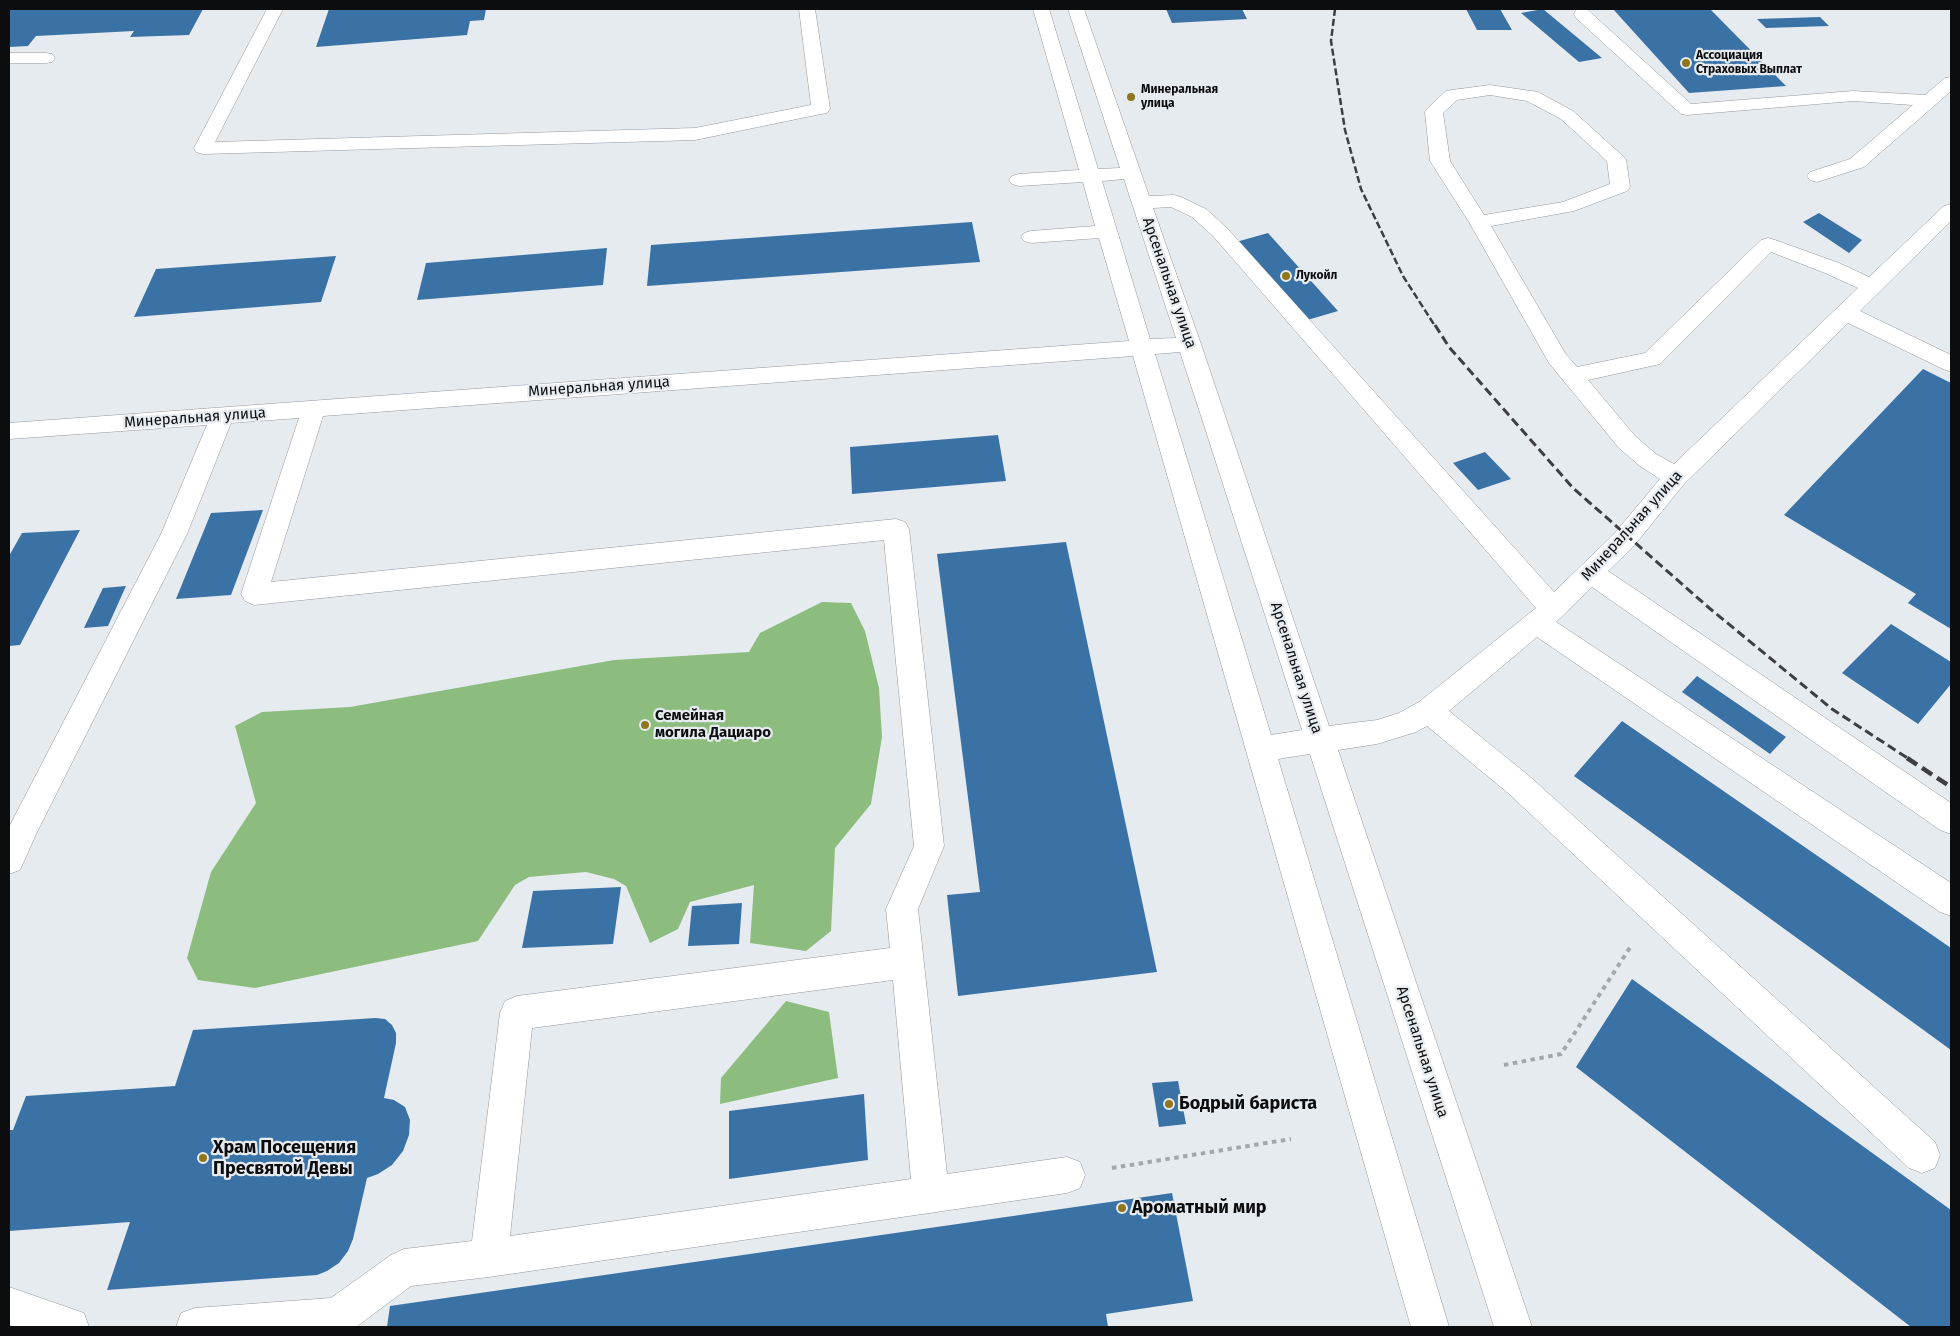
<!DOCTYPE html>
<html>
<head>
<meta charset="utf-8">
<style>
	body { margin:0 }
	#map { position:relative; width:1960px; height:1336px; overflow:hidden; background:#e6ebf0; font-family:"Fira Sans",sans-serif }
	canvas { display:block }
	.frame { position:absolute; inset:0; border:10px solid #0c0d0f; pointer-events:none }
</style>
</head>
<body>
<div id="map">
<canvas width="1960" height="1336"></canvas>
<div class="frame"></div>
</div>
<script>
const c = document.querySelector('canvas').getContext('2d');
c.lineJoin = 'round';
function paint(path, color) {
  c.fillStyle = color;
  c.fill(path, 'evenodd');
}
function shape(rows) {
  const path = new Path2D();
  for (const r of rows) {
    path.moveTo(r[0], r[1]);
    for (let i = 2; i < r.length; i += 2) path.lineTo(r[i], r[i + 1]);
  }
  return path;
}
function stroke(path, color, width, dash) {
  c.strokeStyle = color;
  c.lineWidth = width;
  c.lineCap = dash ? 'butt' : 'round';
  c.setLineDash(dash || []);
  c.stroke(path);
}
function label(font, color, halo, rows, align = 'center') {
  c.font = font + ' "Fira Sans",sans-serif';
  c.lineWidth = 4.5;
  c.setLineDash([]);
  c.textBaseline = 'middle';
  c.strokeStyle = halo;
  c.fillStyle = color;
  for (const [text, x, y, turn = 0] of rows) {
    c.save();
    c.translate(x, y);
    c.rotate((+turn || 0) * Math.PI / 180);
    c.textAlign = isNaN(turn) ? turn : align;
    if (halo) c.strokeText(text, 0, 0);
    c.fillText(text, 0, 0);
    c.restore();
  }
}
paint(shape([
	[822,602,851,603,865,631,879,688,882,737,871,804,835,848,831,931,806,951,750,943,754,885,690,902,678,929,650,943,626,886,614,879,586,872,529,877,515,885,478,941,255,988,198,980,187,958,211,872,256,803,235,726,262,712,350,707,614,660,749,652,760,633],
	[786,1001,829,1012,838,1078,720,1104,721,1078]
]), '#8dbd7e');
paint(shape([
	[9,9,203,9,189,35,130,37,134,31,36,36,28,46,9,47],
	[329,9,486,9,484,20,470,21,467,35,316,47],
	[1166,9,1242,9,1247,19,1172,23],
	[1466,9,1500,9,1512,30,1477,30],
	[1543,9,1602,58,1579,62,1521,13],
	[1613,9,1710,9,1786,86,1689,93],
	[1820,17,1829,26,1766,28,1757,19],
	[1819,213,1862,240,1849,253,1803,222],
	[972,222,980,262,647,286,651,245],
	[1268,233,1338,311,1304,321,1236,242],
	[607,248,603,285,417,300,426,263],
	[336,256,321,302,134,317,156,269],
	[1923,369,1951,383,1951,629,1908,603,1916,594,1784,515],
	[998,435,1006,481,852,494,850,447],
	[1485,452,1511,479,1478,490,1453,463],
	[263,510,231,595,176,599,211,513],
	[80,530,20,645,9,646,9,556,22,533],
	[1066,542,1157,972,958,996,947,895,980,892,937,554],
	[126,586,108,626,84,628,103,588],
	[1891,624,1951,662,1951,684,1918,724,1842,673],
	[1697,676,1786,737,1770,754,1682,692],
	[1622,721,1951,948,1951,1050,1574,776],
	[621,887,613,944,522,948,533,891],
	[742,903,739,944,688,946,692,906],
	[1632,979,1951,1210,1951,1327,1911,1327,1576,1067],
	[375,1018,385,1019,392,1025,396,1033,396,1043,384,1098,394,1100,405,1107,410,1120,409,1135,403,1151,392,1165,378,1174,367,1178,353,1239,348,1251,339,1263,327,1271,317,1275,107,1290,130,1222,9,1231,9,1130,13,1130,26,1096,175,1086,193,1030],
	[1178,1081,1186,1124,1159,1127,1152,1083],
	[864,1094,868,1160,729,1179,729,1111],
	[1172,1193,1193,1301,1106,1314,1108,1327,387,1327,390,1306]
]), '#3a72a6');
const minor = shape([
	[267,9,283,9,215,142,695,128,811,105,799,9,815,9,830,109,827,113,821,114,695,140,203,154,196,152,194,148,267,9],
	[1033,9,1049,9,1098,169,1120,168,1068,9,1084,9,1149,196,1174,195,1181,197,1206,209,1227,228,1554,592,1614,534,1660,479,1640,466,1619,448,1549,363,1469,222,1430,161,1425,112,1428,108,1446,91,1452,90,1490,85,1538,92,1573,111,1626,159,1630,187,1627,191,1574,211,1491,226,1565,353,1577,367,1645,353,1761,240,1768,238,1775,240,1839,263,1869,277,1944,206,1951,204,1951,221,1860,311,1951,355,1951,372,1943,369,1848,323,1685,483,1632,548,1608,571,1951,803,1951,834,1940,830,1592,587,1556,622,1951,883,1951,916,1940,912,1537,637,1449,711,1528,775,1935,1142,1940,1155,1935,1168,1922,1173,1909,1168,1508,793,1427,726,1416,732,1377,744,1338,750,1532,1327,1494,1327,1310,754,1278,759,1449,1327,1411,1327,1133,356,323,416,271,582,896,519,905,522,909,529,944,846,918,909,947,1174,1067,1157,1080,1162,1085,1175,1080,1188,1067,1193,489,1277,411,1286,356,1327,176,1327,181,1313,195,1308,331,1298,391,1255,404,1249,472,1241,500,1013,505,1001,517,996,890,948,886,909,914,846,884,540,254,605,245,601,241,594,299,418,231,423,187,534,37,832,20,870,9,874,9,827,161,534,207,425,9,439,9,423,1129,341,1099,238,1031,243,1024,241,1021,237,1024,233,1031,231,1095,226,1083,182,1019,186,1012,184,1009,180,1012,176,1019,174,1079,170,1033,9],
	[1490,95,1527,101,1561,119,1607,161,1610,184,1563,202,1484,215,1450,161,1443,113,1457,100,1490,95],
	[1124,179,1176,338,1150,339,1102,181,1124,179],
	[1171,207,1192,217,1213,236,1536,608,1419,702,1399,713,1377,720,1329,726,1201,344,1153,208,1171,207],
	[1771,252,1825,273,1858,288,1674,464,1656,454,1635,436,1588,380,1660,364,1771,252],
	[1180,352,1204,425,1302,730,1271,735,1155,354,1180,352],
	[893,980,911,1179,510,1236,532,1028,893,980],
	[1582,9,1588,10,1691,104,1853,91,1925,95,1945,78,1951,77,1951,91,1864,167,1817,182,1810,180,1807,176,1810,172,1850,159,1913,105,1853,101,1687,115,1681,114,1576,18,1574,14,1576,10,1582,9],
	[9,53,46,53,52,54,55,58,52,62,46,63,9,63,9,53],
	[9,1287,84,1313,89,1327,15,1327,9,1325,9,1287]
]);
stroke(minor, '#92979c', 1);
stroke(shape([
	[1504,1065,1561,1054,1631,946],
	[1112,1168,1291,1139]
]), '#a4a8ac', 4, [4.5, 4.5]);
paint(minor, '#fff');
stroke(shape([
	[1335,9,1331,41,1345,130,1361,189,1403,276,1435,326]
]), '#3e3f42', 2.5, [7, 3]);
stroke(shape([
	[1435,325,1449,347,1573,488,1708,607,1832,709,1909,759]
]), '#3e3f42', 3, [9, 4.5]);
stroke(shape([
	[1907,758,1951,787]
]), '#3e3f42', 4.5, [12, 6]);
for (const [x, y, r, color] of [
	[1686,63,5,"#90771d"],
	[1131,97,5,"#90771d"],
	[1286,276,5,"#90771d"],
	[645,725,5,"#90771d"],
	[1169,1104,5,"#90771d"],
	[203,1158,5,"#90771d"],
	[1122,1208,5,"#90771d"]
]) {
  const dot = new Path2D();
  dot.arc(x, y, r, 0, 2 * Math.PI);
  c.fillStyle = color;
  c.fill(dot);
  stroke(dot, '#e6ebf0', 2);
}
label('bold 12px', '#0c0d0f', '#e6ebf0', [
	["Ассоциация",1696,56],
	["Страховых Выплат",1696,70],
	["Минеральная",1141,90],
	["улица",1141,104],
	["Лукойл",1296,276]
], 'left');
label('15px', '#0c0d0f', '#e6ebf0', [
	["Арсенальная улица",1169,283,71],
	["Минеральная улица",599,387,-4],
	["Минеральная улица",195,418,-4],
	["Минеральная улица",1632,526,-48],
	["Арсенальная улица",1296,668,72],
	["Арсенальная улица",1422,1052,72]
]);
label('bold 15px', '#0c0d0f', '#e6ebf0', [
	["Семейная",655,716],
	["могила Дациаро",655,733]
], 'left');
label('bold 18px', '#0c0d0f', '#e6ebf0', [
	["Бодрый бариста",1179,1104],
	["Храм Посещения",213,1148],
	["Пресвятой Девы",213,1169],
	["Ароматный мир",1132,1208]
], 'left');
</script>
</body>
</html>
